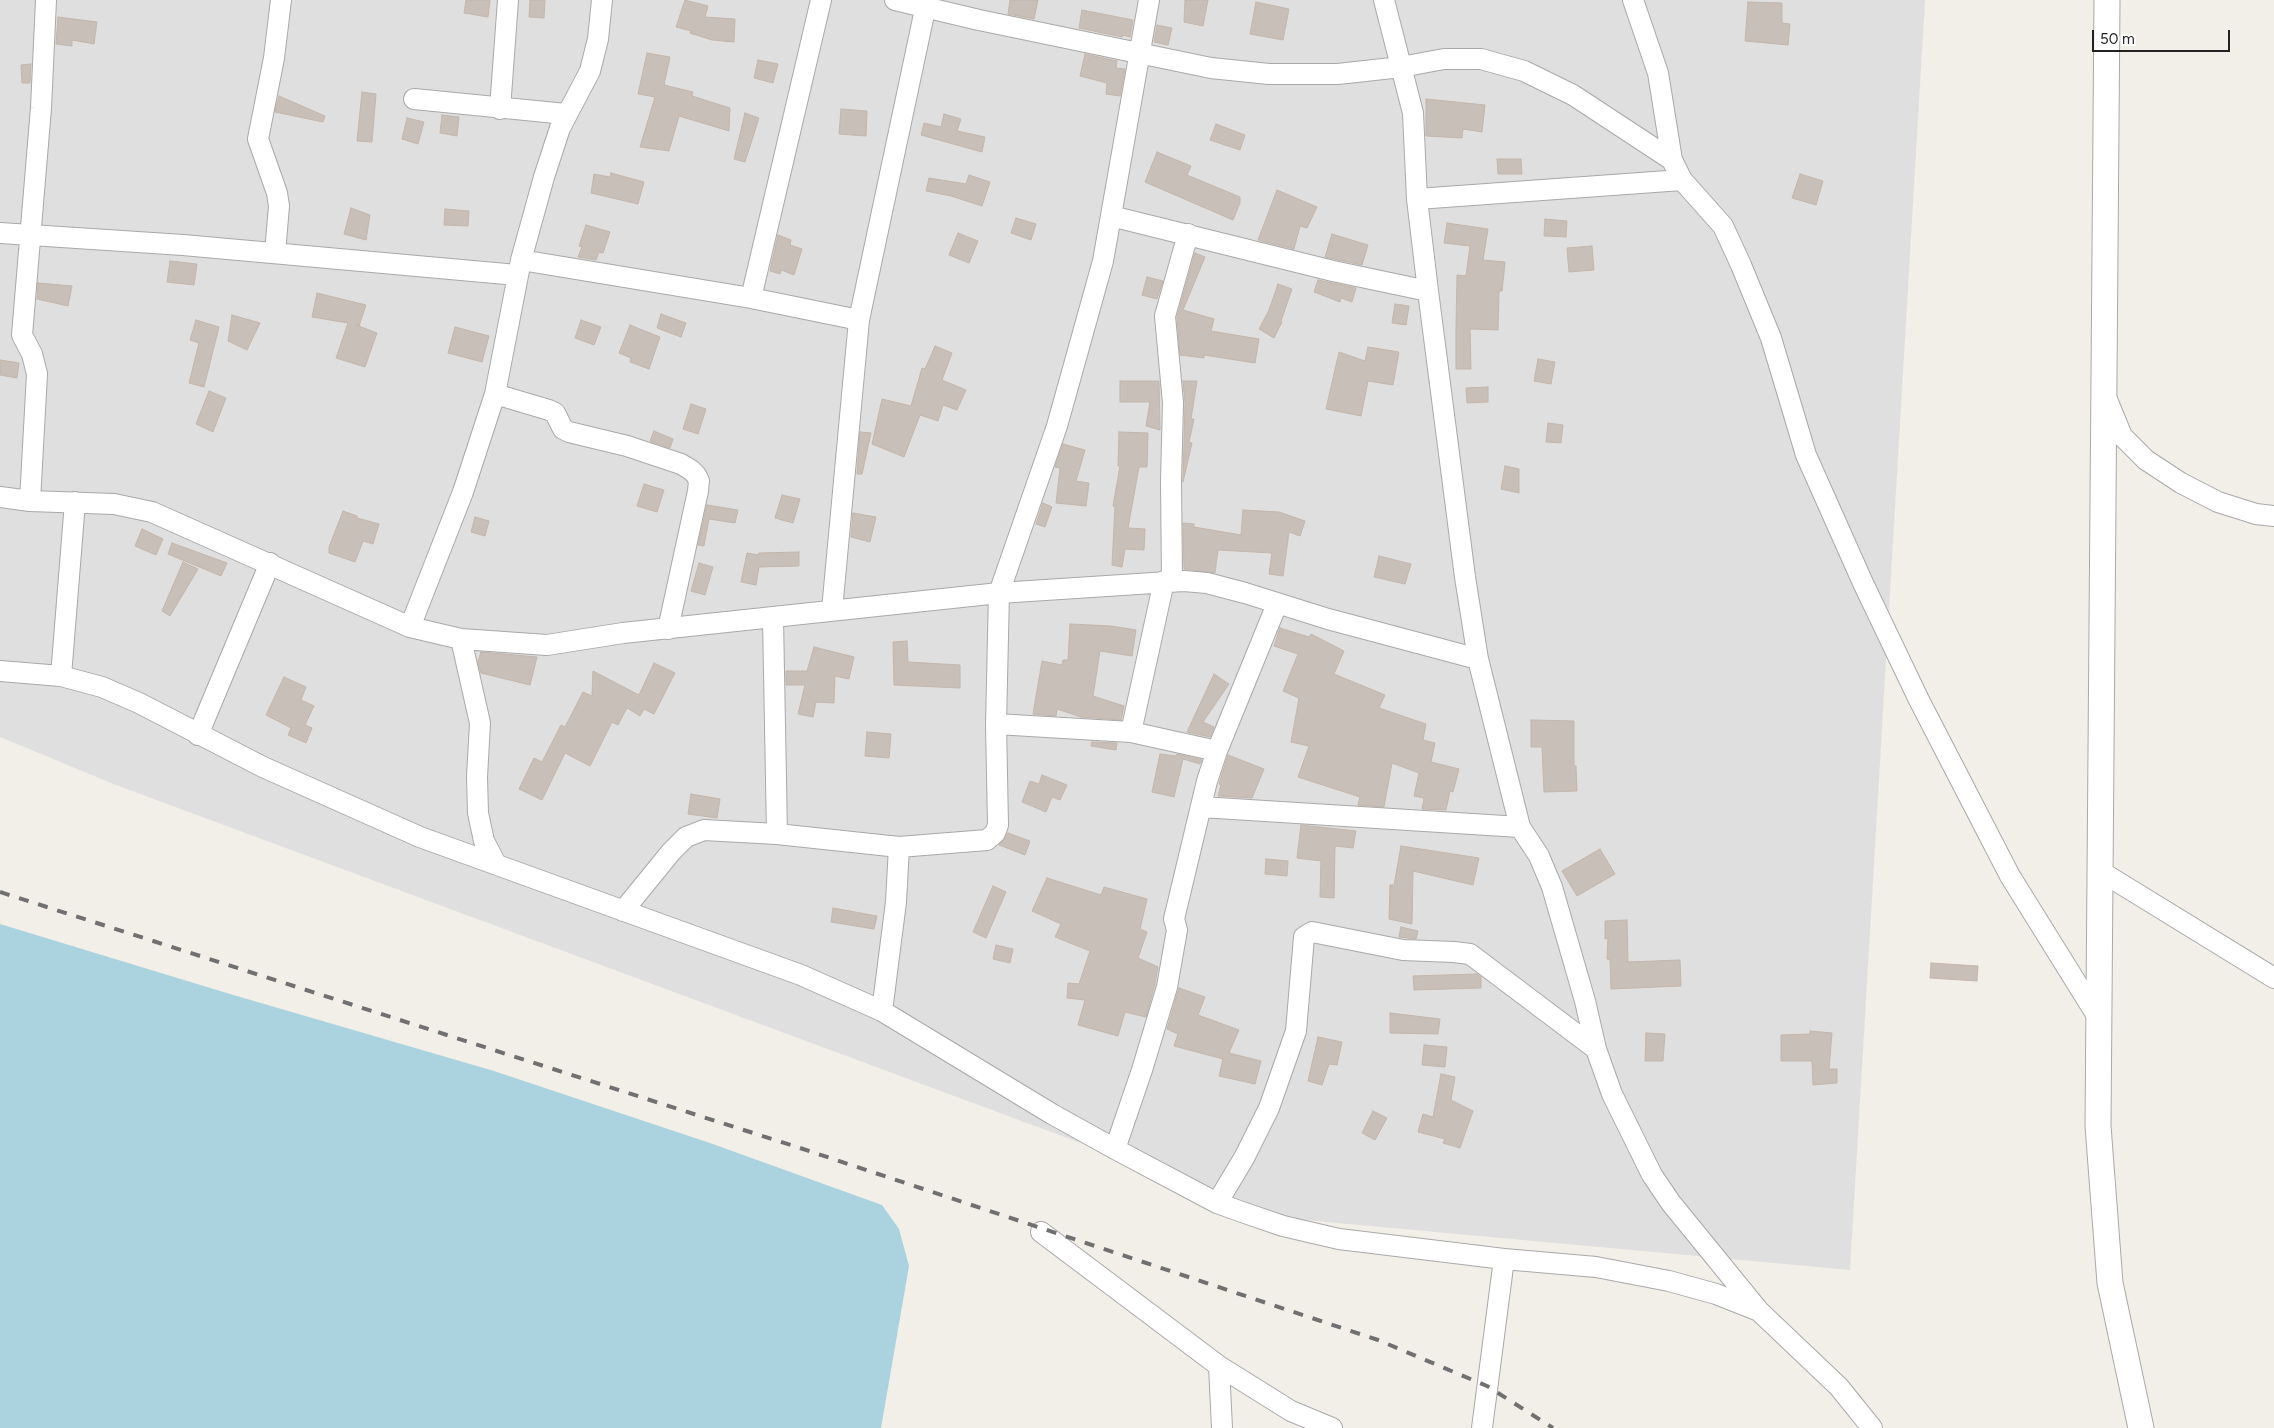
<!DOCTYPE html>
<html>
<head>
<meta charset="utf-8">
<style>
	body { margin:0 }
	#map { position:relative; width:2274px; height:1428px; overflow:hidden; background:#f2efe9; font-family:Figtree,sans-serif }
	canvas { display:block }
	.scale { position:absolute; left:2092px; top:30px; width:138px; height:22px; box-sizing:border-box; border:2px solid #222; border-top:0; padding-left:6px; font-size:15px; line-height:18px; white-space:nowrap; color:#222; -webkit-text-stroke:4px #fff; paint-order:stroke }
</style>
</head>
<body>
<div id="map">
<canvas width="2274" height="1428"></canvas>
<div class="scale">50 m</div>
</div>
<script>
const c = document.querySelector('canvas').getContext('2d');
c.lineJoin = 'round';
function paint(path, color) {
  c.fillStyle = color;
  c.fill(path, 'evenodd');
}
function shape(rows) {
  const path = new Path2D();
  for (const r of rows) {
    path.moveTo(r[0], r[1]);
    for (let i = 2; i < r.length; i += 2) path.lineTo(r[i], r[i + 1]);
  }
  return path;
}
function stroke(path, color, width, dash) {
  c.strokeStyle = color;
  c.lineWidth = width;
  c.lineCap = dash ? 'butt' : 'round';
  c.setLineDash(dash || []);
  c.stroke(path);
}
paint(shape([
	[0,0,1925,0,1850,1270,1283,1218,116,785,0,737]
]), '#e0dfdf');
paint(shape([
	[0,924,230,994,494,1071,710,1143,882,1205,899,1229,909,1266,881,1428,0,1428]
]), '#aad3df');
const building = shape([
	[466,0,490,0,488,17,464,13,466,0],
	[530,0,545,0,544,18,529,17,530,0],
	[685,0,708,6,705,17,735,19,734,42,712,40,690,33,691,31,676,27,685,0],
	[1010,0,1038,0,1034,19,1008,14,1010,0],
	[1185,0,1208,0,1203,26,1184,22,1185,0],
	[1256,2,1289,9,1283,40,1250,34,1256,2],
	[1748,2,1782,3,1782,23,1790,24,1788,45,1745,41,1748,2],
	[1082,10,1133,20,1130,37,1123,35,1122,37,1079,28,1082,10],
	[58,17,97,22,94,44,72,40,72,46,56,44,58,17],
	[1157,25,1172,28,1168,45,1154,42,1157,25],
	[647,53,670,57,664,85,693,92,692,96,730,108,729,131,679,116,669,151,640,147,655,97,638,94,647,53],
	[1085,54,1117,61,1116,68,1125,69,1120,96,1106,94,1107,83,1080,76,1085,54],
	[758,60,778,64,773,83,754,78,758,60],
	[31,64,30,83,22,83,21,65,31,64],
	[362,92,376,94,372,142,357,141,362,92],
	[279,96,325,116,323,122,275,112,279,96],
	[1426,99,1485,105,1482,132,1463,129,1462,138,1426,136,1426,99],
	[841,109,867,111,866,136,839,134,841,109],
	[745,113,759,118,745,162,734,159,745,113],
	[944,114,961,119,957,131,985,137,982,152,921,135,924,123,941,127,944,114],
	[442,115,459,117,457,136,440,133,442,115],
	[407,118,424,122,418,144,402,139,407,118],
	[1216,124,1245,135,1240,150,1210,140,1216,124],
	[1157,152,1191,166,1187,175,1240,197,1240,203,1233,220,1145,182,1157,152],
	[1497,159,1521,159,1522,174,1498,174,1497,159],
	[611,173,644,182,638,204,591,193,594,174,610,177,611,173],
	[1800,174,1823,181,1816,205,1792,198,1800,174],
	[969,175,990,182,982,206,951,196,926,191,929,178,966,184,969,175],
	[1277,190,1317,207,1307,228,1300,226,1294,249,1258,240,1277,190],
	[351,208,370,215,366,240,344,234,351,208],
	[445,209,469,211,468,226,444,225,445,209],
	[1016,218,1036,224,1031,240,1011,233,1016,218],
	[1545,219,1567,221,1566,237,1544,236,1545,219],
	[1447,223,1488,229,1483,260,1505,262,1502,291,1499,291,1498,330,1470,329,1471,369,1456,369,1456,328,1457,275,1466,276,1470,246,1444,243,1447,223],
	[586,225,610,232,603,253,599,252,596,260,578,257,582,247,579,246,586,225],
	[958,233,978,241,969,263,949,255,958,233],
	[1332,234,1368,245,1362,265,1325,257,1332,234],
	[778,235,791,240,790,245,802,249,794,275,781,270,780,274,770,271,778,235],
	[1592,246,1594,270,1569,272,1567,248,1592,246],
	[1195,253,1205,257,1183,310,1214,319,1211,331,1259,339,1255,363,1204,355,1204,358,1180,355,1177,317,1195,253],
	[170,261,197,264,194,285,167,282,170,261],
	[1147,277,1163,281,1157,299,1142,295,1147,277],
	[1318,280,1356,288,1352,302,1341,298,1340,302,1314,292,1318,280],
	[38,283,72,286,68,306,37,299,38,283],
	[1278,284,1292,289,1281,321,1282,322,1274,338,1259,329,1269,310,1278,284],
	[317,293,366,305,359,326,356,325,377,333,365,367,336,358,348,323,312,317,317,293],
	[1395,304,1409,306,1406,325,1392,323,1395,304],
	[661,314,686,323,681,337,657,328,661,314],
	[232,315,260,323,247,350,228,341,232,315],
	[196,320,219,327,204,387,189,383,199,343,190,340,196,320],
	[581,320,601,327,594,345,575,338,581,320],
	[630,325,660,337,649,369,630,362,631,358,619,353,630,325],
	[455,327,489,336,482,362,448,353,455,327],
	[935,346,952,353,942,380,966,390,957,410,943,405,938,421,920,415,904,457,872,444,882,399,911,406,922,368,925,369,935,346],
	[1368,347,1399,352,1393,385,1368,381,1361,416,1326,409,1339,352,1365,361,1368,347],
	[1538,359,1555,362,1551,384,1534,381,1538,359],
	[0,360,19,363,17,378,0,375,0,360],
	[1120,381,1159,381,1160,430,1146,426,1150,402,1120,402,1120,381],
	[1183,381,1197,381,1191,419,1194,419,1189,442,1192,443,1183,482,1185,403,1183,381],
	[1488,387,1488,402,1467,403,1466,388,1488,387],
	[209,391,226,398,213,432,196,424,209,391],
	[691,404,706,409,698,434,683,429,691,404],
	[1548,423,1563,425,1561,443,1546,442,1548,423],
	[654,431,673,439,670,448,650,441,654,431],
	[860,432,871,433,862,474,857,474,860,432],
	[1119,432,1148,433,1147,467,1139,467,1128,528,1145,529,1144,550,1125,549,1122,567,1112,565,1115,507,1113,506,1120,466,1118,466,1119,432],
	[1063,444,1085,450,1076,481,1089,483,1086,506,1056,503,1060,468,1055,467,1063,444],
	[1505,466,1519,469,1519,493,1501,489,1505,466],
	[644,484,664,490,657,512,637,506,644,484],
	[782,495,800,499,793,523,775,518,782,495],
	[1043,503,1052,507,1045,527,1036,524,1043,503],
	[707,505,738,510,735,523,709,519,704,546,698,545,707,505],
	[1243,510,1279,512,1305,521,1300,536,1289,532,1283,576,1269,574,1272,553,1218,550,1215,573,1184,569,1183,523,1194,524,1194,527,1241,535,1243,510],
	[343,511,357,516,357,518,379,524,373,544,363,541,355,562,329,553,329,547,343,511],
	[853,513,876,517,870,542,851,537,853,513],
	[475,517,489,521,485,536,471,532,475,517],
	[142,529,163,539,156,555,135,546,142,529],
	[172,543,227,563,221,576,168,554,172,543],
	[799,552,799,566,759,567,756,585,741,582,747,553,758,555,759,553,799,552],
	[1379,556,1411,564,1405,584,1374,577,1379,556],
	[183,562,198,569,170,616,162,611,183,562],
	[699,563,713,567,705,595,691,591,699,563],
	[1070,624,1111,626,1136,630,1132,656,1100,651,1093,696,1124,706,1121,720,1081,717,1057,709,1056,716,1033,714,1042,661,1062,665,1063,660,1068,660,1070,624],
	[1280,628,1309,637,1311,634,1344,651,1334,674,1385,695,1379,708,1426,724,1423,740,1435,743,1431,762,1459,769,1453,792,1450,791,1446,810,1422,809,1424,798,1414,796,1419,773,1392,763,1384,807,1358,805,1360,797,1298,777,1309,746,1291,742,1299,698,1283,691,1298,654,1274,646,1280,628],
	[907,641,908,662,960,665,960,688,894,685,893,642,907,641],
	[814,647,854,657,849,679,835,676,834,703,816,702,813,717,798,714,805,685,786,685,786,671,807,671,814,647],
	[481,652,537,657,530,685,481,673,478,662,481,652],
	[654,663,675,673,654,714,644,709,640,716,627,708,618,725,612,722,590,766,565,753,542,800,519,789,534,758,542,762,561,725,565,727,583,692,592,696,593,671,639,695,654,663],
	[1214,674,1229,684,1203,722,1214,727,1210,737,1187,732,1214,674],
	[284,677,306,687,301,700,314,706,305,725,312,728,306,743,288,735,291,728,266,715,284,677],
	[1531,720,1574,721,1574,766,1576,766,1577,791,1544,792,1542,747,1531,747,1531,720],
	[867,732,891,734,889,758,865,756,867,732],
	[1092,742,1117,743,1116,750,1091,746,1092,742],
	[1160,754,1175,756,1177,754,1202,760,1200,764,1183,759,1174,797,1152,792,1160,754],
	[1228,755,1264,769,1252,798,1218,796,1221,785,1219,784,1228,755],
	[1042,775,1067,785,1060,800,1052,797,1046,812,1022,802,1030,781,1039,784,1042,775],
	[691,794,720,799,717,818,688,814,691,794],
	[1301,825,1356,831,1353,848,1335,846,1334,898,1320,897,1321,861,1297,858,1301,825],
	[1008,833,1030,841,1025,855,999,845,1008,833],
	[1401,846,1479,858,1473,885,1413,871,1412,924,1389,919,1390,885,1394,885,1401,846],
	[1600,849,1615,874,1577,896,1562,871,1600,849],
	[1266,859,1288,861,1287,876,1265,874,1266,859],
	[1047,878,1101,895,1104,887,1147,899,1140,929,1147,932,1138,958,1158,967,1155,984,1146,1017,1125,1012,1118,1036,1078,1025,1085,1000,1067,998,1068,983,1079,984,1090,951,1055,937,1061,924,1032,911,1047,878],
	[993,886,1006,892,986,938,973,932,993,886],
	[833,908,877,916,874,929,831,922,833,908],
	[1627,920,1628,962,1680,960,1681,986,1611,989,1610,960,1607,959,1608,938,1605,939,1605,921,1627,920],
	[1401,927,1418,931,1416,939,1399,937,1401,927],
	[996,945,1013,949,1010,963,993,959,996,945],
	[1931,963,1978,966,1977,981,1930,978,1931,963],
	[1477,974,1481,977,1481,988,1414,990,1413,976,1477,974],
	[1179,988,1205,997,1198,1015,1239,1030,1229,1053,1261,1061,1255,1084,1219,1076,1223,1059,1174,1046,1178,1034,1167,1029,1179,988],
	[1390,1013,1440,1019,1438,1034,1390,1033,1390,1013],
	[1810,1031,1832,1033,1829,1069,1837,1069,1837,1083,1813,1085,1812,1061,1781,1061,1781,1035,1810,1034,1810,1031],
	[1646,1033,1665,1034,1663,1061,1645,1061,1646,1033],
	[1318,1037,1342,1042,1337,1065,1329,1064,1322,1085,1308,1081,1318,1037],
	[1424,1045,1447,1047,1445,1067,1422,1065,1424,1045],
	[1441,1074,1455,1077,1451,1100,1473,1111,1460,1148,1443,1143,1445,1139,1418,1132,1423,1114,1433,1117,1441,1074],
	[1373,1111,1387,1118,1375,1140,1362,1133,1373,1111]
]);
paint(building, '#c7bfb8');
stroke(building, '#c4b6ab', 1);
const minor = shape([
	[895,0,979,20,1211,68,1269,74,1338,74,1401,67,1444,59,1481,59,1524,71,1573,95,1672,160],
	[1384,0,1413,113,1417,199,1428,291,1465,577,1478,659,1520,827,1539,856,1552,887,1585,1001,1596,1049,1612,1094,1652,1175,1671,1203,1759,1311,1839,1387,1872,1428],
	[1633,0,1658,73,1672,160,1682,180,1723,226,1741,265,1771,338,1806,455,1863,583,1919,700,2010,876,2099,1019],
	[414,99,566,114],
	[500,109,508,0],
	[1417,199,1682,180],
	[1111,216,1333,271,1428,291],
	[0,233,183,245,517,275],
	[275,253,279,206,277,193,258,139,274,58,281,0],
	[521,260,751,298,859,320],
	[751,298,821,0],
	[495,394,549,410,555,413,563,429,569,432,627,446,681,464,691,470,696,475,699,481,698,491,668,629],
	[2106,397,2122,436,2146,460,2181,483,2218,502,2256,514,2274,516],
	[0,497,30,501,114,504,152,512,410,627,461,639,547,645,623,633,999,593,1184,581,1207,583,1245,593,1328,619,1478,659],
	[30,501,37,374,32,354,22,335,41,108,46,0],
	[1172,581,1171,481,1173,403,1165,316,1188,234],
	[832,610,859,320,927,0],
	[773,618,777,834],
	[410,627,463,492,495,394,521,260,544,177,560,128,590,71,598,39,602,0],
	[461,639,480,723,477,777,478,813,484,841,496,864],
	[0,671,61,676,102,687,139,703,263,767,420,837,801,975,882,1011,1052,1114,1115,1149,1217,1203,1242,1212,1283,1226,1339,1239,1504,1259,1596,1267,1669,1281,1716,1294,1759,1311],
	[61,676,75,502],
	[996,724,1131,732,1217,751],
	[1131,732,1164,581],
	[198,735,270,563],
	[1201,807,1520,827],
	[2100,871,2274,978],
	[623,911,671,852,686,837,704,830,777,834,899,847,987,840,995,833,998,825,996,724,999,593,1057,426,1103,261,1149,0],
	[882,1011,896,902,899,847],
	[1115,1149,1142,1070,1167,987,1177,930,1174,919,1207,781,1217,751,1277,604],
	[1217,1203,1244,1158,1269,1108,1296,1031,1304,937,1312,932,1403,950,1454,952,1470,954,1596,1049],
	[1041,1232,1219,1366,1291,1411,1332,1428],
	[1219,1366,1222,1428],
	[1482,1428,1504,1259]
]);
const tertiary = shape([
	[2107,0,2098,1126,2110,1283,2141,1428]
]);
stroke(minor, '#a9a9a9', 22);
stroke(tertiary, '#a9a9a9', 27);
stroke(minor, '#fff', 20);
stroke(tertiary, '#fff', 25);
stroke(shape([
	[0,892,800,1148,1378,1340,1487,1386,1553,1428]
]), '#707070', 4, [10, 10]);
</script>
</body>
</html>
